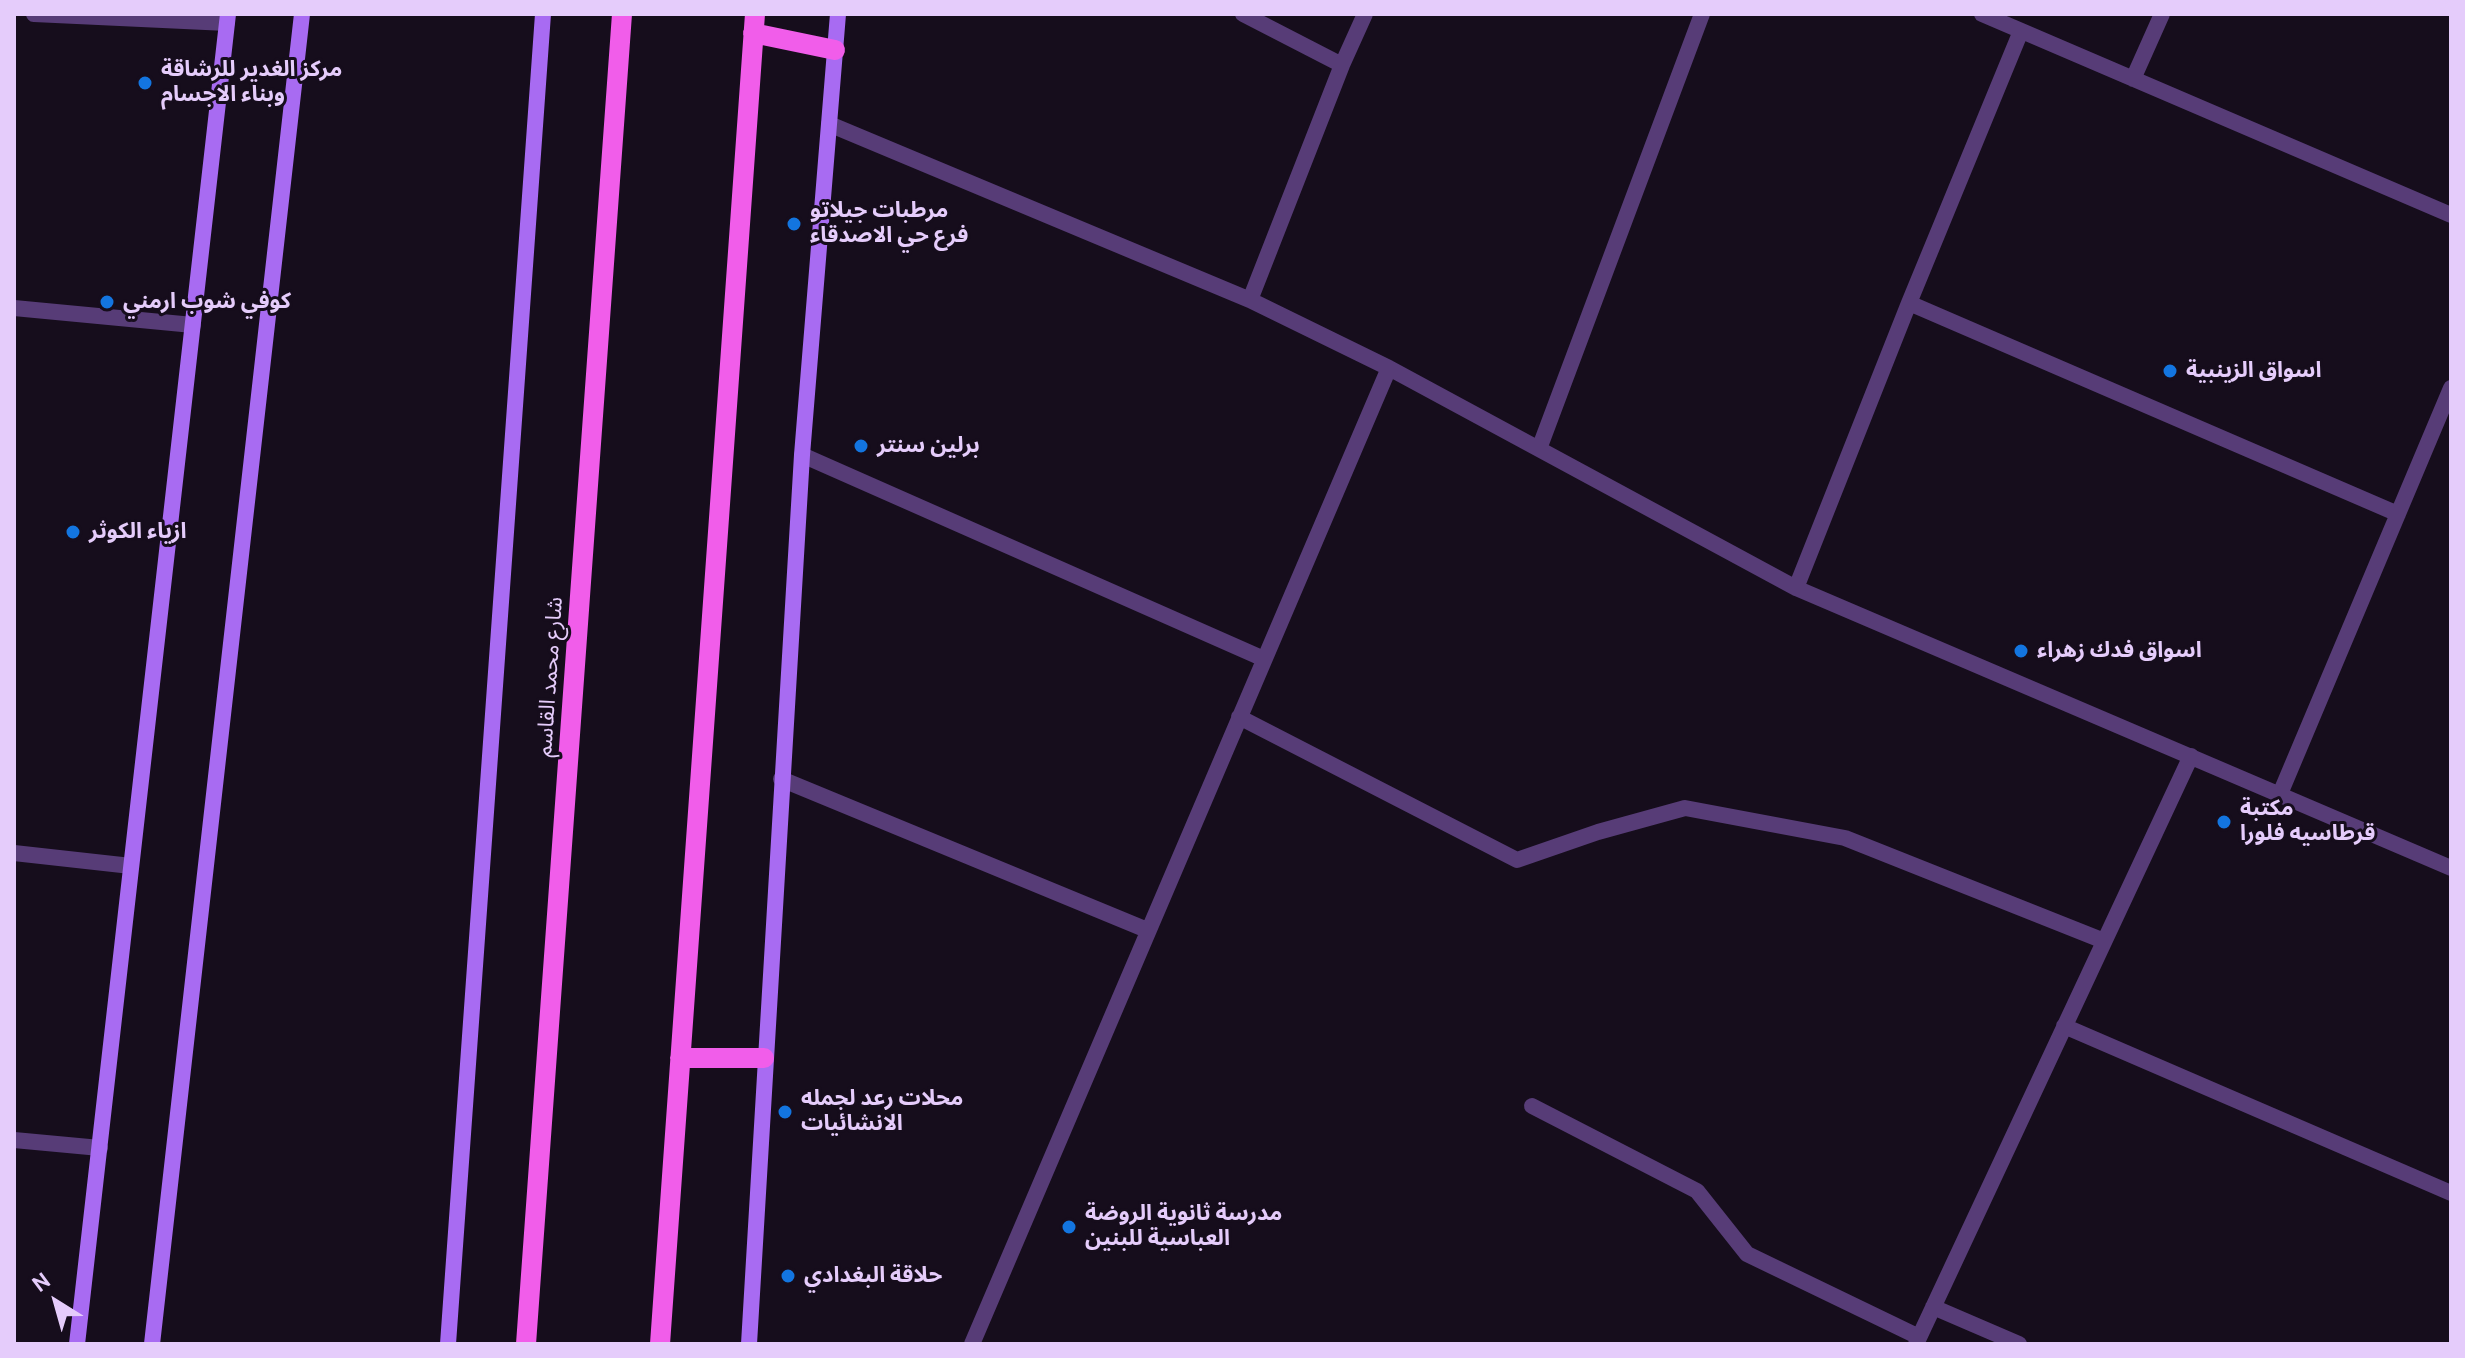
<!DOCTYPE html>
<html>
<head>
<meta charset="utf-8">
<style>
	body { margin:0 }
	#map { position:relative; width:2465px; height:1358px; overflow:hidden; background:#160d1c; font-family:Cabin,sans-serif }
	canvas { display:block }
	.frame { position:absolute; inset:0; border:16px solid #e5ccfb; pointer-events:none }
	.north { position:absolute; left:16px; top:1262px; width:80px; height:80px; -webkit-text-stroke:6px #160d1c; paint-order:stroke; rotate:323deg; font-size:22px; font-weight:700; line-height:32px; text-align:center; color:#e5ccfb }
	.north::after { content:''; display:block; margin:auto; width:28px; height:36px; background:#e5ccfb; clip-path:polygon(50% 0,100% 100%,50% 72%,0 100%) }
</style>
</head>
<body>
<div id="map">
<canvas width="2465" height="1358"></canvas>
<div class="frame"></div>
<div class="north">N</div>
</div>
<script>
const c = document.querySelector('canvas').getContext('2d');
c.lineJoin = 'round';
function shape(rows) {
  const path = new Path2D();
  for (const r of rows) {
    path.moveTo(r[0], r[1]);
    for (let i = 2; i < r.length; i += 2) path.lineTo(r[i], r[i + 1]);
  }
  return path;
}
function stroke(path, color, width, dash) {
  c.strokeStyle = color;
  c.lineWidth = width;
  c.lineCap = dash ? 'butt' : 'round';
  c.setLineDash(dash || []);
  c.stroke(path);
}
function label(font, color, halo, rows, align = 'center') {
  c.font = font + ' Cabin,"Noto Sans Arabic",sans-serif';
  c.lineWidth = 6;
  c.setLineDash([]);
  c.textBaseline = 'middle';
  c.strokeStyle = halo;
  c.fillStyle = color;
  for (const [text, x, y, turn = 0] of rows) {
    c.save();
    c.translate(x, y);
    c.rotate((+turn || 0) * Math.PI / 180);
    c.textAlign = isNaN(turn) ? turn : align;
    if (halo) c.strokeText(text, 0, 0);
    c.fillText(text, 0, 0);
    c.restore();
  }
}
stroke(shape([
	[34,14,227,23],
	[1243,14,1342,65],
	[1982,14,2451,215],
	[2133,79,2162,14],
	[829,124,1250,300,1389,368,1796,588,2451,868],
	[1250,300,1342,65,1365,14],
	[1909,303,2398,514],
	[14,308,193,325],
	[1539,449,1702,14],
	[802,455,1264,659],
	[1796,588,1909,303,2021,31],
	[1239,717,1517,860,1598,832,1685,808,1845,838,2104,941],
	[781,779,1147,930],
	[2280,794,2451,388],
	[14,853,131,866],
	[2064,1026,2451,1193],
	[1532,1106,1697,1191,1747,1254,1919,1337],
	[14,1140,100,1148],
	[1933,1307,2019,1344],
	[972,1344,1389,368],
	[1916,1344,2191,756]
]), '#573c77', 16);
stroke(shape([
	[77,1344,228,14],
	[152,1344,302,14],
	[448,1344,543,14],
	[749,1344,802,455,838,14]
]), '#a86bf2', 16);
stroke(shape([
	[753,33,835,50],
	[680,1058,764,1058],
	[526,1344,622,14],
	[660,1344,755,14]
]), '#f15dea', 20);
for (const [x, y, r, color] of [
	[145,83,8,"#1375e0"],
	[794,224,8,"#1375e0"],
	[107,302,8,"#1375e0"],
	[2170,371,8,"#1375e0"],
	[861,446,8,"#1375e0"],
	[73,532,8,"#1375e0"],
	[2021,651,8,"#1375e0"],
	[2224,822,8,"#1375e0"],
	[785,1112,8,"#1375e0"],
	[1069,1227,8,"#1375e0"],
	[788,1276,8,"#1375e0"]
]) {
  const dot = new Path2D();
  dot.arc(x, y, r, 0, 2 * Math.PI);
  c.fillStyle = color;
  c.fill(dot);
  stroke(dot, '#160d1c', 3);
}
label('bold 22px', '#e5ccfb', '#160d1c', [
	["مركز الغدير للرشاقة",161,70],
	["وبناء الاجسام",161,95],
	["مرطبات جيلاتو",810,211],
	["فرع حي الاصدقاء",810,236],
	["كوفي شوب ارمني",123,302],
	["اسواق الزينبية",2186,371],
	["برلين سنتر",877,446],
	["ازياء الكوثر",89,532],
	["اسواق فدك زهراء",2037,651],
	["مكتبة",2240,809],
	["قرطاسيه فلورا",2240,834],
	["محلات رعد لجمله",801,1099],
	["الانشائيات",801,1124],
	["مدرسة ثانوية الروضة",1085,1214],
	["العباسية للبنين",1085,1239],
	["حلاقة البغدادي",804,1276]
], 'left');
label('22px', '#e5ccfb', '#160d1c', [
	["شارع محمد القاسم",550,677,-86]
]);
</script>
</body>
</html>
